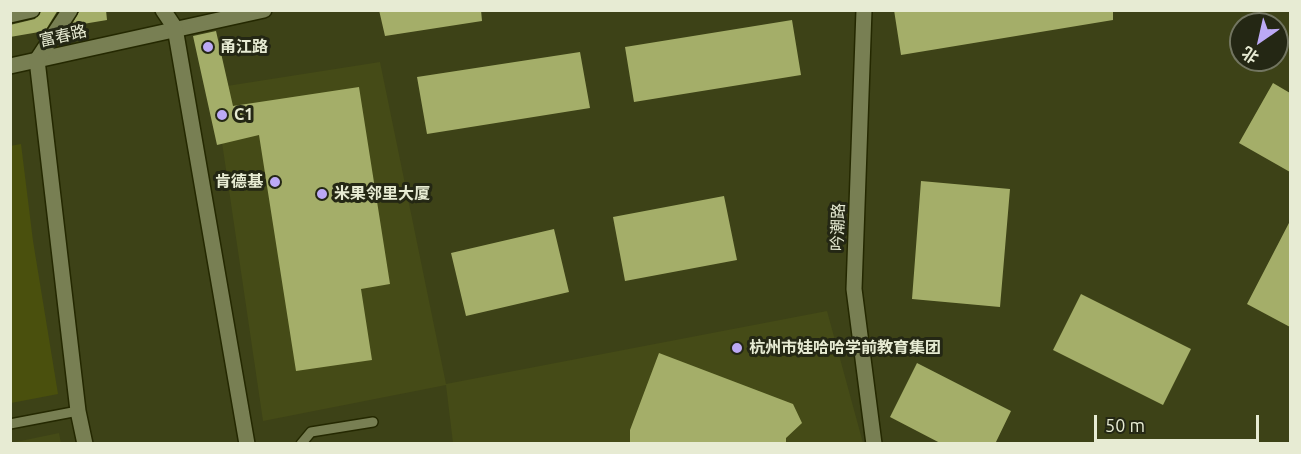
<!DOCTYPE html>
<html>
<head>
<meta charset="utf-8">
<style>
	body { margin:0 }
	#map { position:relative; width:1301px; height:454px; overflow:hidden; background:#3d4217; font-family:Ubuntu,"Noto Sans SC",sans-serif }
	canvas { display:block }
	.frame { position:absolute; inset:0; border:12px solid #e7ebd3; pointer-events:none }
	.north { position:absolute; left:1229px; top:12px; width:60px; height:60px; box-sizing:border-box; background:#242714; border:2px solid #727560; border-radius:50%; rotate:214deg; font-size:16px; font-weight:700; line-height:24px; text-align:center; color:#e7ebd3 }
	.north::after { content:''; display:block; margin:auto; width:21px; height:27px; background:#bca9f5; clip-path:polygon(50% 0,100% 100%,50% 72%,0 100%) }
	.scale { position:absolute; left:1094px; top:415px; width:165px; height:27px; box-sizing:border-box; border:3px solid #e7ebd3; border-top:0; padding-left:8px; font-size:18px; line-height:21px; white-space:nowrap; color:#e7ebd3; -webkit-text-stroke:4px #242714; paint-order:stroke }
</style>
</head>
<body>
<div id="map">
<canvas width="1301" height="454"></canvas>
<div class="frame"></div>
<div class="north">北</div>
<div class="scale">50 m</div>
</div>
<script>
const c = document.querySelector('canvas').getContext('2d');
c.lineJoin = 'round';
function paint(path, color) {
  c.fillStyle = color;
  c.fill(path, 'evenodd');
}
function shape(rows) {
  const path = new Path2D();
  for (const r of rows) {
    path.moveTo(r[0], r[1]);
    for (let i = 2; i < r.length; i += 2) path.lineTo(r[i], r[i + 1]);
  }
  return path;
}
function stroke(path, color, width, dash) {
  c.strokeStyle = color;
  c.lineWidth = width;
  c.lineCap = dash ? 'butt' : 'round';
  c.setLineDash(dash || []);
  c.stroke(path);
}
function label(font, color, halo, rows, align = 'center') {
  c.font = font + ' Ubuntu,"Noto Sans SC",sans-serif';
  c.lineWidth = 6;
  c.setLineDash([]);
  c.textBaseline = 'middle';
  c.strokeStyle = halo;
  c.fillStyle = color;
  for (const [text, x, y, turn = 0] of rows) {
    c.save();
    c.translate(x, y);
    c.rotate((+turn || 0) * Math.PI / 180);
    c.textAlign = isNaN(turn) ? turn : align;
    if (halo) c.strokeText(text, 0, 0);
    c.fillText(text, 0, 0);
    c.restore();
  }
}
paint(shape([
	[380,62,446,384,827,311,863,443,453,443,446,385,263,421,214,88],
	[59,433,61,443,11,443]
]), '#454b17');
paint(shape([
	[21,144,33,241,58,394,11,403,10,146]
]), '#4a500d');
paint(shape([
	[41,10,58,10,45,31,10,37,10,25,35,19],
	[80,10,106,10,107,20,71,26],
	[379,10,481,10,482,21,385,36],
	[894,10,1113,10,1113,20,901,55],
	[792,20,801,75,634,102,625,47],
	[216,31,233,106,359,87,390,284,361,289,372,360,296,371,259,135,217,145,193,36],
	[580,52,590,108,427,134,417,77],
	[1273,83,1290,93,1290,172,1239,143],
	[921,181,1010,189,1000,307,912,299],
	[724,196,737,260,625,281,613,217],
	[1290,221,1290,327,1247,304],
	[554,229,569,292,466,316,451,253],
	[1081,294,1191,349,1163,405,1053,350],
	[659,353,793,404,802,423,786,438,786,444,630,444,630,430],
	[917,363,1011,411,995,444,942,444,890,417]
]), '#a4ae69');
const service = shape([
	[10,424,78,411],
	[301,444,311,432,373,422]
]);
const minor = shape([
	[864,10,854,289,874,444]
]);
const tertiary = shape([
	[10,15,32,10],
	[10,66,264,10]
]);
const secondary = shape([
	[70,10,37,60,78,411,85,444],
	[163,10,175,28,247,444]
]);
stroke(service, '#242800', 12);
stroke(minor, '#242800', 18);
stroke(tertiary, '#242800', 18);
stroke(secondary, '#242800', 18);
stroke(service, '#787f53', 9);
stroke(minor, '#787f53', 15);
stroke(tertiary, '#787f53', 15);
stroke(secondary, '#787f53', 15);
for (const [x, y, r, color] of [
	[208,47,6,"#bca9f5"],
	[222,115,6,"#bca9f5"],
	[275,182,6,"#bca9f5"],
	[322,194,6,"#bca9f5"],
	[737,348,6,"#bca9f5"]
]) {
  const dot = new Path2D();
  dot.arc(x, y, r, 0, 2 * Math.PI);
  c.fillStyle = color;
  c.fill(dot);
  stroke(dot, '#242714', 2);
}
label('16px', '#e7ebd3', '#242714', [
	["富春路",63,36,-13],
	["吟潮路",838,227,-88]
]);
label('bold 16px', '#e7ebd3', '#242714', [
	["甬江路",220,47],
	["C1",234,115],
	["肯德基",263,182,"right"],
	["米果邻里大厦",334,194],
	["杭州市娃哈哈学前教育集团",749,348]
], 'left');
</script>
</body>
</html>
